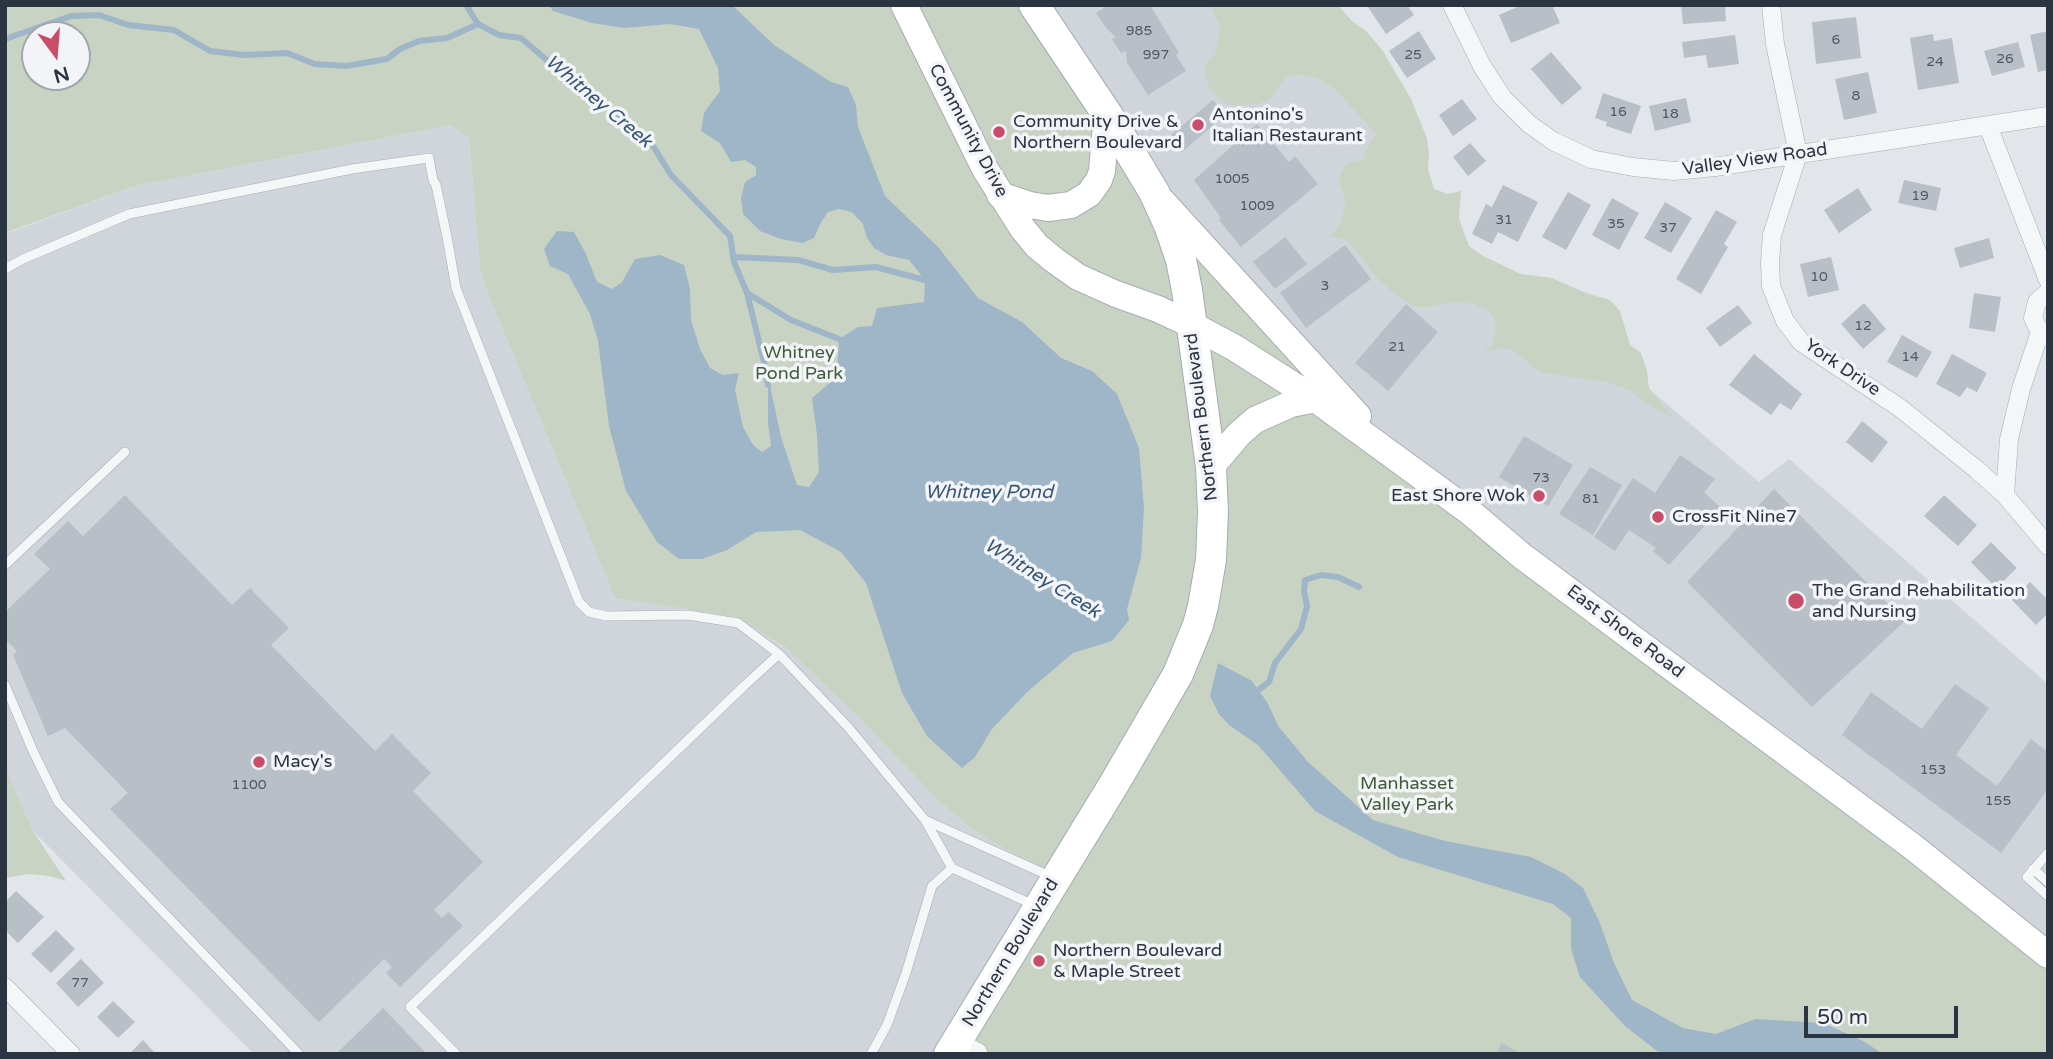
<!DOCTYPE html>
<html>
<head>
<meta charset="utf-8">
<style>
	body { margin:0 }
	#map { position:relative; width:2053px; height:1059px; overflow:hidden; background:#e2e6ea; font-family:"Varela Round",sans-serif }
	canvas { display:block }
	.frame { position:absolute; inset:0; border:7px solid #2b3441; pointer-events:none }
	.north { position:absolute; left:21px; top:21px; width:70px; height:70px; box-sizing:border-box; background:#f2f4f7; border:2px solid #a2a7ae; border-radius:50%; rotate:164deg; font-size:19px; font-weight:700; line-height:28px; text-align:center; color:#2b3441 }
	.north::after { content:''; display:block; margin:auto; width:24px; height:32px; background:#c94d68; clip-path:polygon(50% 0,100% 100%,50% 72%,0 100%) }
	.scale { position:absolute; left:1804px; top:1006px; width:154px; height:32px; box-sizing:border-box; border:4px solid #2b3441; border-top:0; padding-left:9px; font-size:21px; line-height:24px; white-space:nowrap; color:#2b3441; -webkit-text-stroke:5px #f2f4f7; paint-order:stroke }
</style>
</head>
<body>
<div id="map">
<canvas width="2053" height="1059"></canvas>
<div class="frame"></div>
<div class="north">N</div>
<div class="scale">50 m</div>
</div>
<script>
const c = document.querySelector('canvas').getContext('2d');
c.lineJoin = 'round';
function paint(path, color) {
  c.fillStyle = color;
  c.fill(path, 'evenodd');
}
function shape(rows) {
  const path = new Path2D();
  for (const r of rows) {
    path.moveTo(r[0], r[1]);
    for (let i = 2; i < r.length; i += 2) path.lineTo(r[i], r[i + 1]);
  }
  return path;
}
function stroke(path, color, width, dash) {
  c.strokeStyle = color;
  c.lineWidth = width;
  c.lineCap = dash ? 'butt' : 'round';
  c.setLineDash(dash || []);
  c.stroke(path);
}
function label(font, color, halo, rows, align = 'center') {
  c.font = font + ' "Varela Round",sans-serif';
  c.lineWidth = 7;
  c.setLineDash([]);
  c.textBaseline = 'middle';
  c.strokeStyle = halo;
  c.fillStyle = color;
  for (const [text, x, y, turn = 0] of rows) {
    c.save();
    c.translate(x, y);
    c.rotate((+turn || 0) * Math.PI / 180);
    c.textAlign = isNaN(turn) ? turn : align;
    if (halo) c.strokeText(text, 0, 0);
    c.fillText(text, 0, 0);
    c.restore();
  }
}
paint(shape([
	[1034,5,1281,5,1376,134,1452,292,1622,366,1759,482,1789,459,2048,684,2048,955,1396,459,1154,192],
	[451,125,469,138,480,268,487,292,615,598,735,617,784,646,857,716,939,801,970,828,1057,879,976,1054,254,1054,33,831,5,767,5,234,135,186]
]), '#d0d5dc');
paint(shape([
	[5,5,1034,5,1154,192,1396,459,2048,955,2048,1054,976,1054,956,1043,1056,879,970,828,939,801,857,716,784,646,735,617,615,598,487,292,480,268,469,138,451,125,135,186,5,233],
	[35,35,77,35,77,77,35,77],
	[1210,5,1338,5,1351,20,1367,32,1383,51,1411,99,1427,138,1429,155,1428,169,1434,189,1448,194,1461,191,1459,219,1469,246,1483,256,1521,274,1552,278,1586,293,1610,300,1620,311,1630,345,1641,353,1647,371,1649,388,1674,418,1648,405,1631,391,1608,382,1543,373,1533,367,1513,350,1504,348,1484,352,1491,346,1496,328,1494,318,1490,312,1474,304,1455,302,1427,307,1415,307,1398,297,1377,278,1354,248,1343,239,1336,237,1331,237,1340,224,1345,206,1344,194,1339,183,1341,172,1348,163,1363,160,1367,148,1376,134,1335,89,1317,78,1304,75,1292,75,1283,80,1270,99,1259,104,1230,105,1219,99,1208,86,1205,74,1206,63,1215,54,1218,43,1220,26],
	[5,767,33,831,66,881,49,876,29,874,5,878]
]), '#c9d3c3');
paint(shape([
	[549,5,732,5,774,45,831,82,848,87,856,105,858,127,885,196,938,247,978,298,1022,322,1061,358,1092,371,1117,394,1139,448,1144,508,1141,558,1127,609,1129,620,1112,641,1073,653,1027,692,992,729,975,757,962,768,927,736,902,693,866,583,841,552,800,530,756,532,727,550,702,559,679,559,657,542,626,491,609,426,598,341,590,314,568,274,550,266,544,249,557,231,574,232,586,254,597,282,612,289,622,282,635,259,660,255,684,265,690,289,691,320,700,349,710,368,723,375,739,373,735,390,743,427,753,445,762,452,771,446,768,423,768,385,770,385,781,437,797,485,809,487,819,472,817,435,812,398,837,377,839,339,858,327,872,326,877,308,924,302,925,280,909,260,886,255,874,248,867,238,863,224,852,212,839,209,828,212,820,224,814,238,803,243,781,239,760,231,743,214,741,198,745,182,756,175,756,167,745,160,731,162,720,143,701,131,704,113,720,91,718,68,699,29,670,24,624,28,592,23,553,11],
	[1218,663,1252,681,1267,702,1279,727,1308,762,1373,820,1445,841,1531,857,1565,874,1583,888,1599,921,1614,963,1632,1000,1683,1028,1716,1034,1755,1019,1823,1023,1863,1041,1883,1054,1669,1054,1657,1051,1625,1026,1580,977,1571,949,1571,918,1553,904,1398,857,1315,811,1258,745,1229,725,1219,714,1210,696]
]), '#9fb5c8');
stroke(shape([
	[466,5,478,24,499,35,521,38,562,73,592,92,653,146,671,175,730,236,734,262,747,293,791,320,839,339],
	[5,39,71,16,99,15,128,25,174,30,210,51,244,55,287,53,315,64,346,66,387,59,400,49,419,41,447,38,478,24],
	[733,257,798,260,833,270,876,267,925,280],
	[747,293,764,362,768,385],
	[1253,694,1269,682,1275,663,1301,629,1307,606,1304,591,1305,580,1321,575,1338,577,1359,587]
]), '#9fb5c8', 6);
paint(shape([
	[1108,5,1150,5,1179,53,1176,55,1186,71,1148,95,1127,63,1126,51,1121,53,1112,39,1116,37,1107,29,1096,13],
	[1371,5,1407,5,1414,15,1386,34,1368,7],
	[1522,5,1552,5,1560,23,1511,43,1499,15],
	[1681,5,1725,5,1726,21,1683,24],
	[1856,17,1861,58,1816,64,1812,22],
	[1419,31,1436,59,1407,78,1389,51],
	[2048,31,2048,70,2038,72,2030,35],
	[1933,34,1934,41,1952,38,1959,83,1918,90,1910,38],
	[1735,35,1739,64,1708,68,1706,55,1684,58,1682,42],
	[2018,42,2025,67,1992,76,1984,51],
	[1551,52,1582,88,1562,105,1531,69],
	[1868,72,1877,113,1844,120,1835,79],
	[1603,93,1641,106,1631,134,1606,126,1607,122,1595,118],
	[1686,98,1691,122,1655,131,1649,106],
	[1462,99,1477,119,1453,136,1439,115],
	[1213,100,1225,115,1181,153,1171,135],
	[1257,124,1289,162,1295,156,1318,184,1241,247,1219,220,1221,218,1194,180],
	[1470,143,1486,161,1468,176,1453,157],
	[1904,180,1941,188,1936,211,1898,203],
	[1503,185,1538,202,1518,242,1498,232,1492,244,1472,234,1486,204,1492,207],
	[1858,188,1872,210,1839,233,1824,210],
	[1568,192,1591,205,1566,250,1542,237],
	[1612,198,1639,213,1619,250,1592,235],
	[1665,202,1692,218,1671,253,1644,238],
	[1716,210,1737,222,1724,244,1728,247,1701,294,1676,279],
	[1285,237,1307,264,1275,289,1253,262],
	[1989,238,1994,258,1960,268,1954,248],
	[1345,245,1371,279,1306,328,1280,293],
	[1831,257,1839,290,1808,297,1800,264],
	[1974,293,2001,297,1995,332,1969,328],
	[1864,303,1886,329,1863,349,1841,324],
	[1406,304,1438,332,1388,391,1355,363],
	[1738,305,1752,323,1720,347,1706,328],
	[1902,335,1932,352,1917,378,1887,362],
	[1754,354,1802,394,1791,410,1780,403,1771,415,1729,385],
	[1952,354,1987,373,1977,392,1967,387,1960,397,1936,384],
	[1862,421,1888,442,1872,463,1846,442],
	[1524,436,1573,465,1548,506,1499,477],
	[1680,455,1715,479,1704,492,1721,508,1669,565,1653,551,1656,548,1629,530,1615,551,1594,537,1633,478,1655,493],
	[1590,467,1622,485,1593,535,1559,514],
	[1774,489,1905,621,1812,707,1687,582],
	[125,495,232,605,250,588,289,628,271,645,375,751,392,734,431,773,413,791,483,862,434,910,442,918,449,912,463,926,400,987,386,973,392,967,384,959,319,1022,110,809,128,793,65,728,48,736,13,655,17,651,5,639,5,612,50,569,34,554,68,521,83,536],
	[1944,495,1977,525,1958,546,1924,516],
	[1991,542,2017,568,1996,588,1971,562],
	[2030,582,2048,600,2048,613,2036,625,2012,600],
	[1955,684,1989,708,1956,755,1997,786,2031,739,2048,752,2048,789,2001,853,1842,735,1871,692,1922,729],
	[16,891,44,917,18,943,5,930,5,902],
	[56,930,75,949,51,973,31,954],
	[81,959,104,983,78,1007,56,983],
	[113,1001,135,1022,118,1038,97,1017],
	[383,1008,427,1054,336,1054],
	[143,1040,156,1054,129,1054],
	[1502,1043,1522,1054,1496,1054]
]), '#b9bfc6');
const service = shape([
	[5,269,23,259,129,214,352,169,429,158,433,180,436,185,447,237,456,288,579,602,589,612,606,616,688,615,738,623,779,654,848,727,925,820,952,868,1034,905],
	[5,565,125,452],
	[5,685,33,751,58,802,299,1054],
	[925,820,1052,877],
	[2048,853,2027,877,2048,896],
	[2033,869,2048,882],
	[456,1054,410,1007,744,686,779,654],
	[871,1054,887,1025,906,973,932,886,952,868]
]);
const minor = shape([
	[1452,5,1482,66,1502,97,1529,124,1553,141,1591,159,1633,167,1674,171,1715,167,2048,116],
	[1771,5,1775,44,1798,154,1772,235,1770,263,1771,286,1785,321,1801,342,1900,408,1976,469,2005,495,2048,546],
	[1988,126,2048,280],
	[2048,292,2037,302,2033,318,2040,332,2048,337],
	[2005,495,2009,439,2021,389,2040,332],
	[5,987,71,1054]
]);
const tertiary = shape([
	[956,1043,976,1054]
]);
const secondary = shape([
	[904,5,985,169,1023,229,1037,246,1054,260,1078,277,1116,294,1158,309,1192,325,1235,348,1318,401,1470,512,1522,556,1913,847,2048,955],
	[1000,195,1030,205,1048,208,1071,205,1089,194,1099,180,1102,171,1107,114],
	[1162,201,1358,416],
	[1211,467,1239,434,1255,420,1291,404,1311,400,1318,401]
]);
const primary = shape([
	[949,1054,1114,784,1178,674,1198,625,1203,606,1211,560,1213,512,1211,467,1187,290,1181,260,1169,225,1154,192,1107,114,1034,5]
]);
stroke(service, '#a7adb4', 10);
stroke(minor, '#a7adb4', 19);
stroke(tertiary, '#a7adb4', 24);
stroke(secondary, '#a7adb4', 28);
stroke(primary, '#a2abb5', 32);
stroke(service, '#f5f6f8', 9);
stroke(minor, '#f5f6f8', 18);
stroke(tertiary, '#f5f6f8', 23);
stroke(secondary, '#fff', 26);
stroke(primary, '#fff', 30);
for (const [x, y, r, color] of [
	[1198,125,7,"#c94d68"],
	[999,132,7,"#c94d68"],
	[1539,496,7,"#c94d68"],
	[1658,517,7,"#c94d68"],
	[1796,601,9,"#c94d68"],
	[259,762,7,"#c94d68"],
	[1039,961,7,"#c94d68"]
]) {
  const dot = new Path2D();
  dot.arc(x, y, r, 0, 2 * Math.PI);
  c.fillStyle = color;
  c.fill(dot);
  stroke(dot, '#f2f4f7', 2.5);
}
label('14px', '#4e5762', null, [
	["985",1139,31],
	["6",1836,40],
	["997",1156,55],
	["25",1413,55],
	["26",2005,59],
	["24",1935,62],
	["8",1856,96],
	["16",1618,112],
	["18",1670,114],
	["1005",1232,179],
	["19",1920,196],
	["1009",1257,206],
	["31",1504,220],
	["35",1616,224],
	["37",1668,228],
	["10",1819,277],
	["3",1325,286],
	["12",1863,326],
	["21",1397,347],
	["14",1910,357],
	["73",1541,478],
	["81",1591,499],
	["153",1933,770],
	["1100",249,785],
	["155",1998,801],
	["77",80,983]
]);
label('18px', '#2b3441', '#f2f4f7', [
	["Antonino's",1212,115],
	["Italian Restaurant",1212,136],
	["Community Drive &",1013,122],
	["Northern Boulevard",1013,143],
	["East Shore Wok",1525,496,"right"],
	["CrossFit Nine7",1672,517],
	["The Grand Rehabilitation",1812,591],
	["and Nursing",1812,612],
	["Macy's",273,762],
	["Northern Boulevard",1053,951],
	["& Maple Street",1053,972]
], 'left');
label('18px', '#2b3441', '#f2f4f7', [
	["Community Drive",968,131,62],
	["Valley View Road",1755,160,-8],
	["York Drive",1842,368,34],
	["Northern Boulevard",1202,417,-97],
	["East Shore Road",1625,632,37],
	["Northern Boulevard",1011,953,-59]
]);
label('18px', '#425c39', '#f2f4f7', [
	["Whitney",799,353],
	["Pond Park",799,374],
	["Manhasset",1407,784],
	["Valley Park",1407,805]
]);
label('italic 19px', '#365673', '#f2f4f7', [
	["Whitney Creek",598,102,40],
	["Whitney Pond",989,493],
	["Whitney Creek",1042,579,32]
]);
</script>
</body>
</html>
